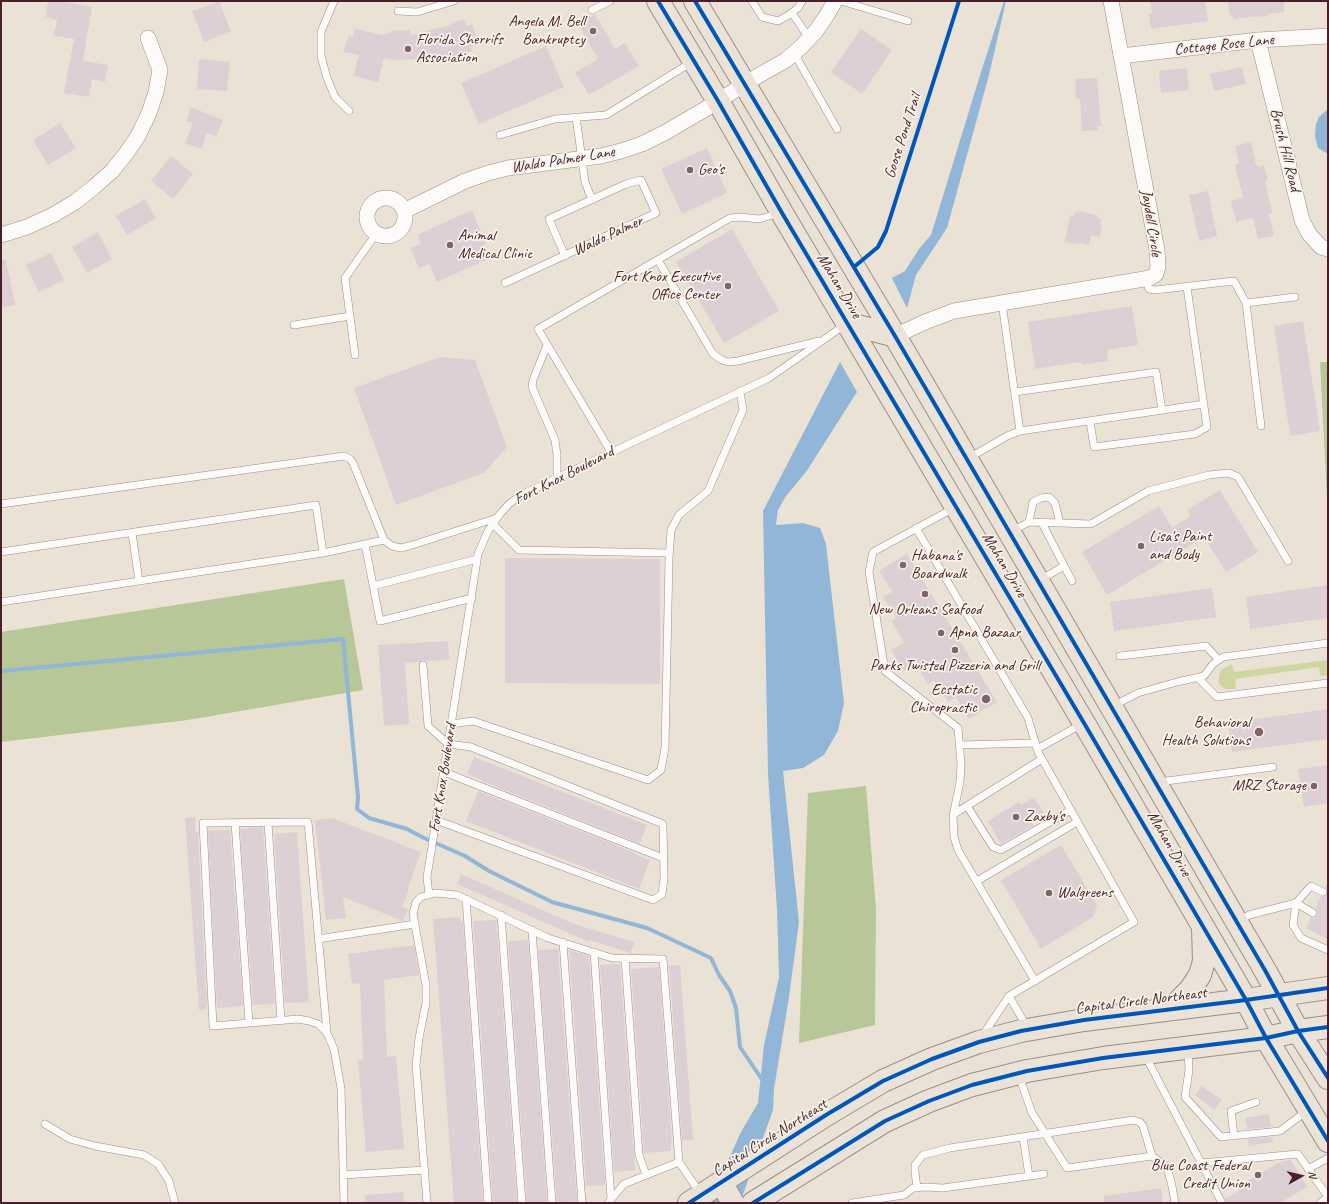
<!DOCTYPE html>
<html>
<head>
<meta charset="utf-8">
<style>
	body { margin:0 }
	#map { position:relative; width:1329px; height:1204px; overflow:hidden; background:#eae3d5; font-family:Caveat,sans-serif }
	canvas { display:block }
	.frame { position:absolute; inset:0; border:2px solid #4a1f2b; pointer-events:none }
	.north { position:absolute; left:1281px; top:1156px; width:40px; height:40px; -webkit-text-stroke:3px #f7f3e8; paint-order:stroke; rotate:82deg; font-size:11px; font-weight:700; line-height:16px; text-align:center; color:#4a1f2b }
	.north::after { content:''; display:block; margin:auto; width:14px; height:18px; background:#4a1f2b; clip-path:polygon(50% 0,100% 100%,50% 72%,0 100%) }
</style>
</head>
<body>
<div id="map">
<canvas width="1329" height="1204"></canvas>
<div class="frame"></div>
<div class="north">N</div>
</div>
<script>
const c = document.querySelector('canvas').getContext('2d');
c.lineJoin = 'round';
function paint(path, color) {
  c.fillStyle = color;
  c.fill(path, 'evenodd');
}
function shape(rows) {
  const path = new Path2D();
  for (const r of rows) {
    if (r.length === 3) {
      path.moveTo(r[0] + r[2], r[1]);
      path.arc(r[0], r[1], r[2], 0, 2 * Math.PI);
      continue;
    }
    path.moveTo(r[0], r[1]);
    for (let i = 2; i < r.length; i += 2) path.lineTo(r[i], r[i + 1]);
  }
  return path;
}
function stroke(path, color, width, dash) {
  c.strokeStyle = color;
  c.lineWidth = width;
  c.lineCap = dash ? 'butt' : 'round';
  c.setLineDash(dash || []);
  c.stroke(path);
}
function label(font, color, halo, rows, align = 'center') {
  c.font = font + ' Caveat,sans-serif';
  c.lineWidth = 3.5;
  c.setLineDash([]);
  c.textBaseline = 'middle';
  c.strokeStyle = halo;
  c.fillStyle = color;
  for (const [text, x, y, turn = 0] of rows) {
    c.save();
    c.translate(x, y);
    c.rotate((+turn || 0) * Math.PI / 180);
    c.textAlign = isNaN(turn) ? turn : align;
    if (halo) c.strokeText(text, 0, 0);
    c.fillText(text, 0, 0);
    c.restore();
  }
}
paint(shape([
	[1328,660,1328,675,1320,676,1319,667,1235,679,1236,689,1226,689,1222,687,1219,684,1219,676,1222,669,1232,664,1234,672]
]), '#cdd79f');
paint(shape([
	[1320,362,1328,362,1328,517],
	[344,579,363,690,188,720,1,742,1,632],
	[866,786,876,909,875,1025,799,1043,808,793]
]), '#b8c797');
paint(shape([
	[1004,1,1006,1,989,75,947,228,916,275,907,308,892,278,905,271,919,249,931,235,981,72],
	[1328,109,1328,154,1318,148,1315,136,1316,124,1319,117],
	[840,362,857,392,806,472,786,496,778,510,776,525,803,523,820,528,826,544,844,703,838,731,824,755,803,768,783,771,799,922,789,997,774,1089,773,1110,740,1203,709,1203,741,1132,758,1103,764,1045,779,977,777,910,768,774,763,511]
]), '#92b6d8');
stroke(shape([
	[1,671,343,639,358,797,357,809,369,818,407,829,422,837,465,856,489,871,552,902,647,928,711,958,719,975,730,991,736,1008,740,1047,761,1078]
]), '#92b6d8', 4);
paint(shape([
	[48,1,60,1,92,7,83,61,108,65,105,82,92,79,89,97,64,93,74,39,54,36,57,20,46,17],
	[219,1,231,31,204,42,192,11],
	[1150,1,1205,1,1208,21,1151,29,1149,14,1152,13],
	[1228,1,1284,1,1284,12,1268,14,1268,16,1258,17,1258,16,1233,19,1233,15,1230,15],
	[595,14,615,49,625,43,639,66,589,95,575,72,598,59,578,24],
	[463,19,467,26,472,24,479,44,471,47,472,51,449,59,421,64,420,59,394,60,384,58,378,82,353,76,359,55,343,52,349,35,353,37,355,28,372,33,384,35,390,33,393,30,399,31,409,30,411,35,447,26],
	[861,29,892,50,862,94,831,72],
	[546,46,564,87,479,124,461,83],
	[199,59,230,62,227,91,197,89],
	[1242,67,1246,84,1214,91,1210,74],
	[1187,68,1189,90,1161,93,1159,71],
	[1097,78,1101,126,1097,127,1098,130,1082,131,1080,99,1076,99,1075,79],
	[191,107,223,120,216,137,207,133,201,149,185,143,193,123,186,121],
	[60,123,76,148,48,165,33,140],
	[1251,142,1256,165,1258,165,1259,167,1264,165,1268,180,1265,181,1272,213,1269,214,1274,236,1258,239,1253,218,1236,222,1231,201,1243,198,1235,165,1239,164,1235,146],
	[707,148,727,193,682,214,661,169],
	[171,156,193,174,173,199,151,181],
	[1208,191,1217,236,1199,241,1189,195],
	[145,199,156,218,127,235,116,216],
	[472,210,486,244,480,247,486,260,437,282,429,264,419,268,410,248,421,244,417,235],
	[1079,211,1097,215,1097,217,1101,219,1100,225,1102,226,1100,237,1091,235,1089,245,1078,243,1078,244,1065,242,1070,215,1074,216,1075,212,1079,213],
	[732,229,779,311,724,343,676,262],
	[98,232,112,259,87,273,72,247],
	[51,253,64,280,39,292,26,265],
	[1,260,6,260,15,305,1,308],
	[1132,306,1138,345,1107,350,1108,361,1082,365,1081,362,1035,369,1028,322],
	[1303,321,1320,431,1290,436,1274,326],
	[440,357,475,360,507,447,484,473,396,505,354,388],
	[1220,490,1258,552,1226,572,1204,537,1107,595,1082,552,1159,506,1172,528,1191,516,1187,510],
	[907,554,997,702,969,719,956,697,948,702,934,680,928,684,916,664,904,671,891,650,904,642,891,621,896,618,883,596,892,592,879,571],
	[505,558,660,559,660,684,505,683],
	[1328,585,1328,618,1250,629,1246,597],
	[1212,588,1216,617,1114,631,1110,602],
	[448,641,449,660,426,661,423,660,419,662,405,663,409,724,384,726,378,645],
	[1328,709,1328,739,1232,752,1228,723],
	[474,757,647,825,640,844,482,781,482,780,467,774],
	[1328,765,1328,803,1304,807,1298,769],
	[478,791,636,853,636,855,650,860,639,889,466,821],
	[1034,797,1044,813,1031,821,1034,825,1001,844,988,821,1019,802,1021,805],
	[195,817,196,832,198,832,207,1009,199,1010,185,818],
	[332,818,421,852,408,888,409,889,402,907,408,909,403,921,343,897,346,918,326,920,315,820],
	[263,827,275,1004,253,1005,240,829],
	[230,830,243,1006,217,1008,208,831],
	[297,832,309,1002,285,1003,274,834],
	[1061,845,1097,905,1093,917,1041,949,1001,880],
	[461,874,574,924,634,942,631,953,589,940,589,942,457,884],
	[1328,882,1328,939,1306,928,1311,917,1315,918,1317,915,1318,911,1315,908,1321,896,1325,896,1328,894,1327,890,1325,888],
	[460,917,460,922,463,922,483,1203,454,1203,433,919],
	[496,920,498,942,517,1203,493,1203,473,921],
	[528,940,547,1203,527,1203,508,941],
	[414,945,419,975,384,980,387,1057,396,1056,404,1149,366,1152,358,1060,363,1059,360,983,352,984,348,954],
	[558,949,577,1201,557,1203,538,950],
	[569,950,589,956,605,1185,586,1186],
	[620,964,635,1170,614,1172,600,965],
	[680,965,693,1140,682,1140,669,966],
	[659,967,672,1141,671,1141,671,1151,644,1153,631,969],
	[1202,1086,1222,1100,1214,1110,1195,1095],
	[1269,1114,1271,1127,1247,1129,1245,1118],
	[1272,1137,1273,1142,1249,1146,1248,1139],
	[1291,1160,1307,1187,1280,1203,1227,1203,1225,1199,1240,1190,1238,1186,1282,1161],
	[1161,1188,1163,1203,1104,1203,1104,1196],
	[403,1192,404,1203,365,1203,365,1195]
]), '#dcd0d4');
const service = shape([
	[334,1,321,32,321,56,327,78,335,97,349,111],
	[752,1,762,17,778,21,787,16,798,8,802,1],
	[841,1,908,21],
	[592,10,610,1],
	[398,11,417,12,454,1],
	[792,13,809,38],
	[794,53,837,129],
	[576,117,585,182,592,200],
	[500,135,555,119,606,115,692,62],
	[658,260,713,354,722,360,728,362,738,361,819,341],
	[1145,279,1149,289,1155,290,1234,281,1246,303,1261,426],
	[505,283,656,213,641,180,626,184,549,219,565,256],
	[1002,303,1020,431],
	[1246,303,1295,297],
	[294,325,350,316],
	[547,345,533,380,532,387,555,440,557,455,557,477],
	[355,355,345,278,376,234],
	[1015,392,1156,372,1162,410],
	[1090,421,1094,447,1195,434,1207,427,1187,287],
	[611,452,538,329,730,218,741,217,759,219,780,213],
	[969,458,1007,436,1020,431,1204,404],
	[1,504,344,456,350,459,353,463,384,540,392,546,401,548,409,546,497,518],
	[954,508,873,552,869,572,885,671,958,728,961,764,960,782,953,816,954,837,958,850,1035,981],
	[1029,522,1033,502,1041,498,1049,497,1055,503,1060,523],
	[1042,523,1072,581],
	[493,524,519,550,669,553],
	[916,528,1028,718,1038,752,1134,922,1009,996,983,1035],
	[1012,531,1029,522,1091,524,1148,491,1209,475,1229,473,1238,477,1288,561],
	[132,533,139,581],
	[365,544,380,621,472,598],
	[1,552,316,505,323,553],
	[1040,580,1064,566],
	[373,586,477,559],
	[1,602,323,553,384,540],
	[1120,656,1206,646,1218,659],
	[423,665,428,726,448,744,471,747,663,824,664,879,662,894,653,900,436,820],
	[1198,678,1217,697,1328,683],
	[1113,706,1138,693,1177,682,1204,676,1213,664,1223,657,1328,643],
	[451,724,473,721,648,780,661,770,665,748,669,559,671,530,679,515,708,491,743,410,740,391],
	[960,745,1035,743],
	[1037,749,1082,724],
	[444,772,663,858],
	[1159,782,1273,767],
	[967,806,993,847,1001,850,1071,810],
	[954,814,1042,759],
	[235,823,249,1023],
	[268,823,281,1021],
	[977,881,1077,822],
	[429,895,427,877,478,554,488,531,500,514,509,504,521,495,769,378,846,324],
	[466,899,488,1203],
	[1313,913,1296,903,1311,886,1323,892],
	[501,915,522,1203],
	[1238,921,1249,915,1296,903,1293,925,1301,938,1328,950],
	[532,930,552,1203],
	[318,939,415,924],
	[563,942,582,1203],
	[594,952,611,1199],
	[625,958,639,1155,646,1175],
	[1009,996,1027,1027],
	[327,1033,308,822,203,823,213,1026,298,1019,309,1021,318,1024,327,1033,334,1049,341,1088,344,1203],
	[1188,1050,1189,1070,1185,1097,1221,1137,1280,1131,1308,1110],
	[1145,1055,1222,1203],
	[1019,1076,1032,1113,1067,1168,1152,1156],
	[45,1124,70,1139,95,1146,144,1155,158,1164,169,1181,175,1203],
	[1234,1136,1231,1111,1256,1102],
	[1023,1137,1029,1176],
	[1201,1163,1298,1154,1328,1197,1320,1203],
	[1308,1169,1328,1158],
	[343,1175,425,1170],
	[917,1188,915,1172,915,1165,923,1155,950,1148,1133,1120,1140,1122,1143,1126,1152,1156,1167,1167,1172,1186,1175,1203],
	[427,1203,416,1065,419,1038,426,1003,426,985,413,914,416,902,421,897,435,893,457,895,548,938,612,958,663,959,679,1162,700,1193],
	[608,1203,624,1184,679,1162],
	[852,1203,904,1195,913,1188,926,1187,943,1188,1044,1174]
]);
const minor = shape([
	[1258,40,1302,220,1309,234,1321,247,1328,249],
	[1121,56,1258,40,1328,36],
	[386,217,19],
	[404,211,465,181,488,173,508,168,601,156,621,151,642,144,666,132,707,108,756,77,786,60,801,47,816,31,827,15,835,1],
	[1,235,27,227,53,215,75,202,94,187,112,171,125,155,138,136,149,113,156,92,160,70,148,38],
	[895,336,925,322,954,311,1150,278,1156,274,1158,266,1157,250,1111,1]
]);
const primary = shape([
	[658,1,718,101,782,213,1084,723,1246,1000,1266,1038,1328,1141],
	[695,1,895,336,1266,972,1298,1031,1328,1078],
	[847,323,895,336],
	[1171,1009,1190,990,1200,975,1204,961,1203,928],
	[721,1182,733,1203],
	[689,1203,826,1115,883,1081,932,1059,979,1042,1021,1031,1084,1020,1246,1000,1328,988],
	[753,1203,885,1121,929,1101,972,1085,1027,1071,1103,1058,1266,1038,1298,1031,1328,1027]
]);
stroke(service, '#998e89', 8);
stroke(minor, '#998e89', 16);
stroke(primary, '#998e89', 24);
stroke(service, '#fcfbf9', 7);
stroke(minor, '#fcfbf9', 15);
stroke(primary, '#ece3d8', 22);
stroke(shape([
	[658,1,718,101,782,213,1084,723,1246,1000,1266,1038,1328,1141],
	[695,1,895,336,1266,972,1298,1031,1328,1078],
	[854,267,878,247,886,231,959,1],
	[689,1203,826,1115,883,1081,932,1059,979,1042,1021,1031,1084,1020,1246,1000,1328,988],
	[753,1203,885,1121,929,1101,972,1085,1027,1071,1103,1058,1266,1038,1298,1031,1328,1027]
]), '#0057b8', 4);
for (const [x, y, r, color] of [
	[593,31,4,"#826466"],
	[408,49,4,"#826466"],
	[690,170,4,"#826466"],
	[450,245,4,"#826466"],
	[728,286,4,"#826466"],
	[1141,546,4,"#826466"],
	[903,565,4,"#826466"],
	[925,594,4,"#826466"],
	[941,633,4,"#826466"],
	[955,650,4,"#826466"],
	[986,699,5,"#826466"],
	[1259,732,5,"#826466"],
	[1314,786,4,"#826466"],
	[1016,817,4,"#826466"],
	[1049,893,4,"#826466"],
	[1258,1175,4,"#826466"]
]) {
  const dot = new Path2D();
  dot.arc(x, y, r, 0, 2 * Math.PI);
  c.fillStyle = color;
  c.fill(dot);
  stroke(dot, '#f7f3e8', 1.5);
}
label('16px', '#4a1f2b', '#f7f3e8', [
	["Angela M. Bell",585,22,"right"],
	["Bankruptcy",585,40,"right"],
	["Florida Sherrifs",416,40],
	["Association",416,58],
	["Geo's",698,170],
	["Animal",458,236],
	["Medical Clinic",458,254],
	["Fort Knox Executive",720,277,"right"],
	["Office Center",720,295,"right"],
	["Lisa's Paint",1149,537],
	["and Body",1149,555],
	["Habana's",911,556],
	["Boardwalk",911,574],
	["New Orleans Seafood",925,610,"center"],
	["Apna Bazaar",949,633],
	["Parks Twisted Pizzeria and Grill",955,666,"center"],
	["Ecstatic",977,690,"right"],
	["Chiropractic",977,708,"right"],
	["Behavioral",1250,723,"right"],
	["Health Solutions",1250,741,"right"],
	["MRZ Storage",1306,786,"right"],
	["Zaxby's",1024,817],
	["Walgreens",1057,893],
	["Blue Coast Federal",1250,1166,"right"],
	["Credit Union",1250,1184,"right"]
], 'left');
label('16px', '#4a1f2b', '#f7f3e8', [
	["Cottage Rose Lane",1224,45,-6],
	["Goose Pond Trail",903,136,-72],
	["Brush Hill Road",1285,150,76],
	["Waldo Palmer Lane",563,160,-9],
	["Jaydell Circle",1151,223,81],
	["Waldo Palmer",608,236,-25],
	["Mahan Drive",839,286,59],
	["Fort Knox Boulevard",564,476,-27],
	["Mahan Drive",1004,565,59],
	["Fort Knox Boulevard",443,778,-81],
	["Mahan Drive",1169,844,60],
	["Capital Circle Northeast",1141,1001,-7],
	["Capital Circle Northeast",770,1138,-32]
]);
</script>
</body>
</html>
